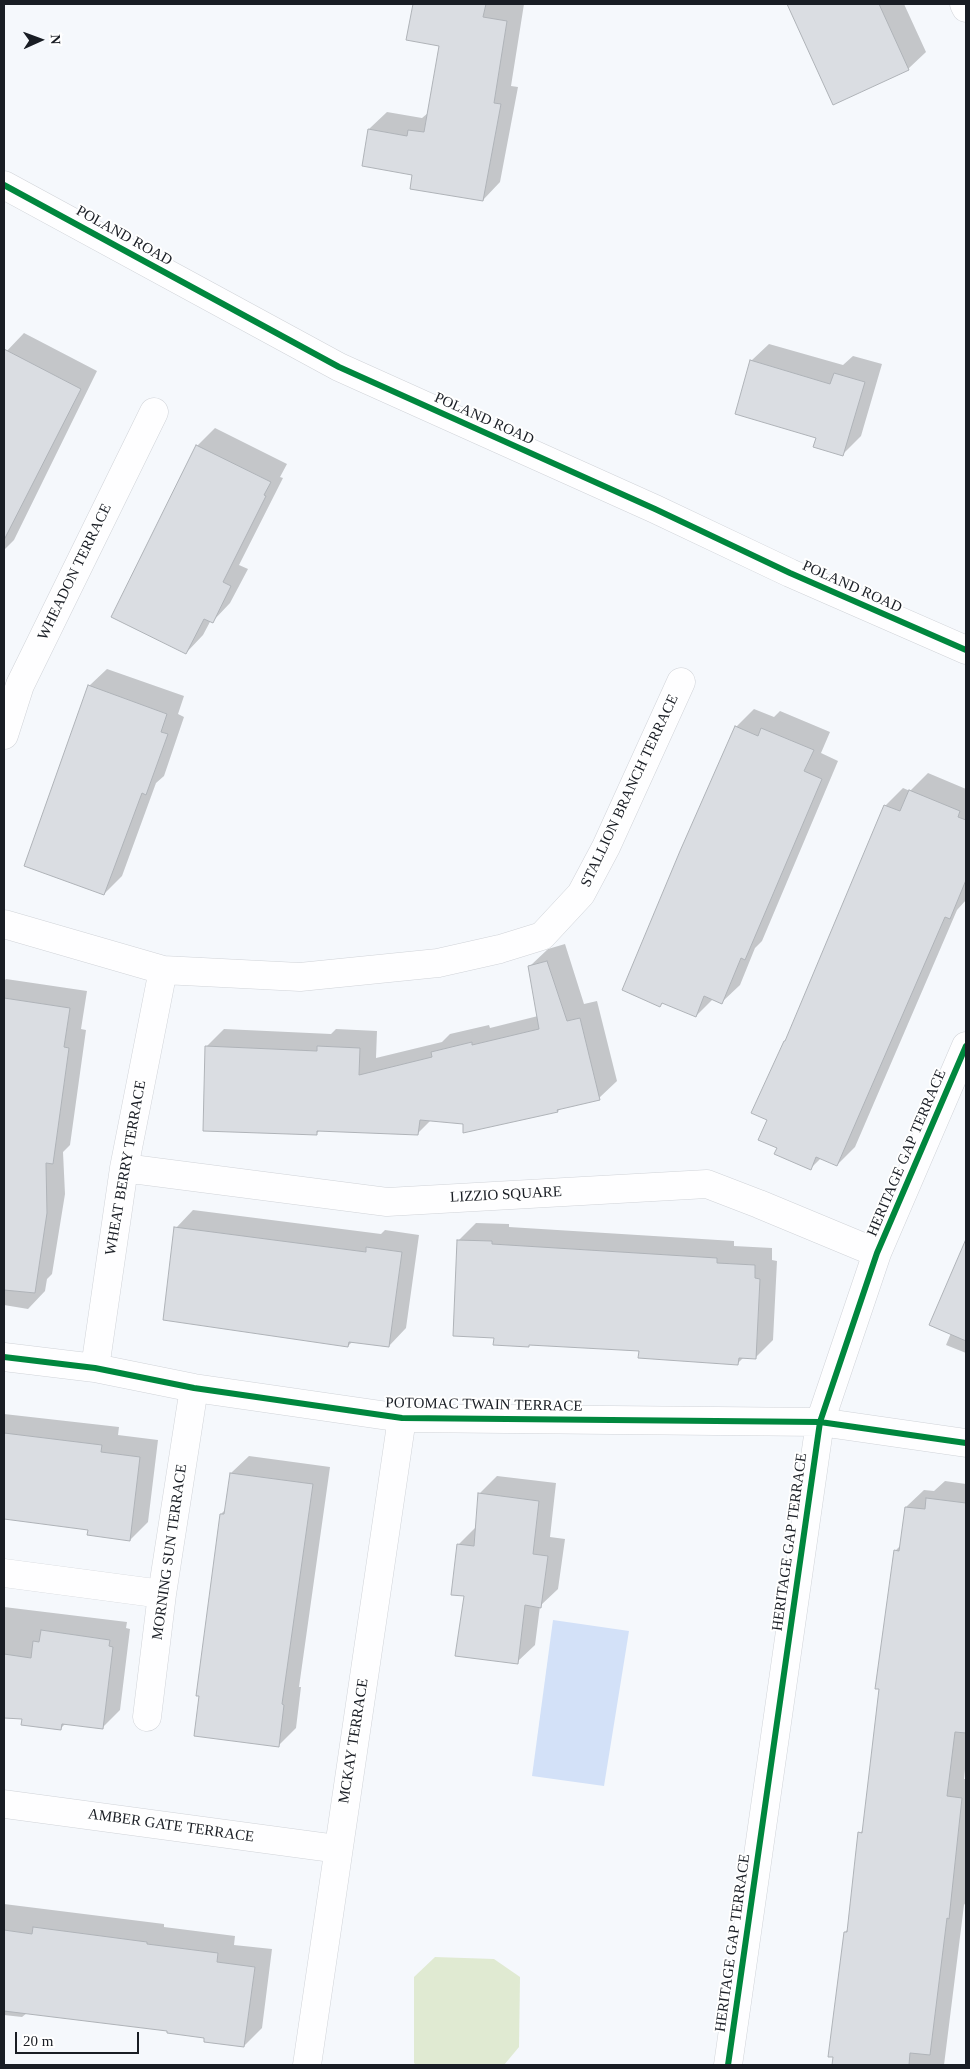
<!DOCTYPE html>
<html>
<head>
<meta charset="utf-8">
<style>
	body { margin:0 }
	#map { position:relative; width:970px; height:2069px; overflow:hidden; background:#f5f8fc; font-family:"Times New Roman",serif }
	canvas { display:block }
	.frame { position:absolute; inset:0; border:5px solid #191d24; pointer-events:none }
	.north { position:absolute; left:15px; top:15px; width:50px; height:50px; -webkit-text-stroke:4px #fff; paint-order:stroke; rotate:88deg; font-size:14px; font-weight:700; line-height:20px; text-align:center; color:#191d24 }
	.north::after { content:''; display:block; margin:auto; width:18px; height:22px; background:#191d24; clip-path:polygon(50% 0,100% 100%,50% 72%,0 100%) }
	.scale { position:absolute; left:15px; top:2032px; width:124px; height:22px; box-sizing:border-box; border:2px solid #191d24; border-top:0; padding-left:6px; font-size:15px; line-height:18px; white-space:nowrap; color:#191d24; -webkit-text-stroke:4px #fff; paint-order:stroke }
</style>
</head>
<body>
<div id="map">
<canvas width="970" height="2069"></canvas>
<div class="frame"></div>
<div class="north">N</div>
<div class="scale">20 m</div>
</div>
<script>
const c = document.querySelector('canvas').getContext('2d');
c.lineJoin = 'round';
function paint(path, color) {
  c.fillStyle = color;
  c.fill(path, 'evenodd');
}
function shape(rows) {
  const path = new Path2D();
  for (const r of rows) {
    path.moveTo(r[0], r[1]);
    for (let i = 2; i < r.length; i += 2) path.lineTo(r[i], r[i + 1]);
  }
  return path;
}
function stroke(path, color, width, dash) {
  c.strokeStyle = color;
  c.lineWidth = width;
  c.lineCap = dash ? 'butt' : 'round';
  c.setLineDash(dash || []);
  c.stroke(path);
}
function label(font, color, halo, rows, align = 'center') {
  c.font = font + ' "Times New Roman",serif';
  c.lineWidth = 4;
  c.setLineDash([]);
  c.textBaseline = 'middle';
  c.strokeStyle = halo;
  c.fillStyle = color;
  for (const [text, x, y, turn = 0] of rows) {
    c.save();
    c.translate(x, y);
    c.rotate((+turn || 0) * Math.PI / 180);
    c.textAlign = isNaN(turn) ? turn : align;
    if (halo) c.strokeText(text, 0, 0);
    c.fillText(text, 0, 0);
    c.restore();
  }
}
paint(shape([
	[435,1957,494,1959,520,1977,519,2047,504,2065,416,2065,414,2063,414,1977]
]), '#e0ead2');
paint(shape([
	[553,1620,629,1631,604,1786,532,1776]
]), '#d3e1f8');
paint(shape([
	[414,4,524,4,511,86,518,87,500,182,483,200,413,174,369,129,387,112,422,118,428,113,441,45,407,39],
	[789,4,904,4,926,52,908,69,834,103],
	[24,333,97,371,14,540,4,550,4,354],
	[769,344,843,365,853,356,882,364,861,436,843,454,817,437,751,361],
	[215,428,287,464,280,477,283,478,239,565,248,569,230,603,213,621,211,620,203,635,186,653,197,446],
	[107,669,184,696,178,714,184,717,164,776,156,783,122,876,104,894,89,686],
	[754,709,774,717,780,711,830,732,821,753,838,761,762,941,755,948,740,985,722,1002,713,999,696,1016,663,1002,660,1005,736,727],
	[928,773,966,789,966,900,957,910,855,1147,837,1165,821,1158,811,1168,778,1147,768,1119,785,1041,788,1038,885,806,903,788,910,791],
	[565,944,584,1004,597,1001,617,1081,599,1098,561,1108,558,1111,464,1132,465,1123,431,1120,418,1133,320,1130,316,1134,206,1047,224,1029,331,1034,336,1029,377,1031,376,1058,442,1042,450,1034,489,1025,490,1028,538,1016,530,966,548,949],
	[6,979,87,991,81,1029,86,1030,70,1145,63,1152,65,1194,52,1274,47,1279,45,1291,28,1309,4,1305,4,981],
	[193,1210,381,1234,385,1230,419,1235,406,1328,389,1346,353,1341,348,1346,176,1228],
	[476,1223,509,1224,509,1227,734,1241,734,1246,772,1248,772,1260,777,1261,773,1340,755,1358,744,1357,738,1363,640,1350,495,1337,459,1240],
	[966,1242,966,1353,946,1345,951,1333,930,1324],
	[4,1414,119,1427,118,1435,158,1440,148,1522,130,1540,90,1529,4,1517],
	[249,1456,330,1467,299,1687,301,1687,296,1728,278,1746,221,1514,226,1509,231,1473],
	[497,1476,556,1483,550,1537,565,1539,558,1589,540,1606,535,1645,517,1662,465,1595,458,1545,476,1527,479,1494],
	[945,1481,966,1484,966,1760,964,1779,966,1779,966,1902,964,1905,944,2065,834,2065,845,1932,848,1929,860,1833,864,1829,895,1551,902,1544,906,1507,924,1490,934,1491],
	[4,1607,127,1622,126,1628,130,1629,120,1710,102,1728,66,1723,61,1728,23,1718,4,1716],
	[4,1904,164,1924,164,1927,235,1936,234,1945,272,1949,262,2028,244,2046,168,2030,27,2013,22,2017,4,2015]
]), '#0003');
const building = shape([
	[413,4,486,4,483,17,507,21,494,103,501,104,483,201,410,189,412,175,362,166,368,129,407,136,408,130,424,132,439,46,406,40,413,4],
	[787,4,879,4,909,70,833,105,787,4],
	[4,349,81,389,4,540,4,349],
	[750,360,830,384,834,373,865,382,843,456,813,447,816,438,735,414,750,360],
	[196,445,271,482,264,495,266,496,223,582,231,586,213,623,204,619,186,654,111,617,196,445],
	[88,685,167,714,161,732,168,734,146,795,142,793,104,895,24,866,88,685],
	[735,726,758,736,761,728,814,750,804,771,822,779,745,960,741,958,722,1004,704,996,696,1017,662,1003,660,1007,622,990,680,851,735,726],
	[909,790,960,811,958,817,966,820,966,880,950,919,945,917,837,1166,816,1157,811,1170,774,1154,777,1148,758,1140,767,1120,751,1113,784,1041,785,1041,884,805,900,811,909,790],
	[547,961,567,1021,580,1018,600,1100,557,1110,558,1112,463,1133,463,1124,420,1120,418,1135,317,1131,317,1135,203,1131,205,1046,317,1051,317,1046,360,1048,359,1075,432,1057,431,1052,472,1042,472,1045,539,1029,528,966,547,961],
	[4,998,70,1008,64,1047,69,1048,53,1164,46,1163,47,1213,35,1293,4,1290,4,998],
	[174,1227,366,1252,366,1247,402,1252,389,1347,349,1342,348,1347,163,1320,174,1227],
	[966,1239,966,1341,929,1325,966,1239],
	[457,1240,492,1241,492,1244,717,1258,717,1263,755,1265,755,1278,760,1279,756,1359,739,1358,738,1365,638,1358,639,1351,529,1345,529,1347,493,1345,494,1338,453,1336,457,1240],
	[4,1433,102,1445,101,1452,140,1457,130,1541,87,1535,88,1530,4,1519,4,1433],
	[230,1473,313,1484,282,1704,284,1705,279,1747,194,1736,199,1696,196,1696,220,1514,224,1514,230,1473],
	[478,1493,539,1501,533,1554,548,1556,541,1608,525,1605,518,1664,455,1656,464,1596,451,1595,457,1544,474,1546,478,1493],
	[926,1498,966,1503,966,1733,955,1732,947,1796,962,1798,949,1919,947,1918,930,2055,910,2053,909,2065,832,2065,833,2057,828,2057,838,1979,844,1932,847,1932,858,1832,862,1833,879,1689,875,1689,894,1550,899,1551,905,1507,925,1509,926,1498],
	[41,1630,110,1640,109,1646,113,1647,103,1729,62,1724,61,1730,21,1725,22,1719,4,1718,4,1654,31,1658,33,1641,39,1642,41,1630],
	[33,1927,147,1942,147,1944,218,1953,217,1962,255,1967,244,2047,204,2042,204,2038,167,2033,167,2031,4,2011,4,1930,32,1934,33,1927]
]);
paint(building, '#dadde2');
stroke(building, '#afb3b8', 1);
const minor = shape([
	[964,4,966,8],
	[4,185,339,367,655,509,790,573,966,650],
	[4,735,20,685,154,412],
	[4,924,163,970,300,977,438,963,500,949,542,936,581,894,606,847,681,682],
	[124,1168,387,1202,707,1184,759,1204,877,1253],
	[4,1357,95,1368,194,1388,402,1418,820,1422,966,1443],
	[95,1368,124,1168,163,970],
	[4,1573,162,1594],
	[147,1717,162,1594,194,1388],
	[4,1804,338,1849],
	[307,2065,402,1418],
	[728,2065,820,1422,877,1253,966,1046]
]);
stroke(minor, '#d0d3d8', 29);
stroke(minor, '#fefeff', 28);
stroke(shape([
	[4,185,339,367,655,509,790,573,966,650],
	[4,1357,95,1368,194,1388,402,1418,820,1422,966,1443],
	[728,2065,820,1422,877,1253,966,1046]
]), '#00873e', 6);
label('15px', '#191d24', '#fff', [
	["POLAND ROAD",124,236,29],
	["POLAND ROAD",484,419,24],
	["WHEADON TERRACE",75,572,-64],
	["POLAND ROAD",852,587,24],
	["STALLION BRANCH TERRACE",630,791,-65],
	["HERITAGE GAP TERRACE",907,1153,-67],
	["WHEAT BERRY TERRACE",126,1168,-80],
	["LIZZIO SQUARE",506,1195,-3],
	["POTOMAC TWAIN TERRACE",484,1405,1],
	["HERITAGE GAP TERRACE",790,1542,-82],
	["MORNING SUN TERRACE",170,1552,-82],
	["MCKAY TERRACE",354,1741,-81],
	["AMBER GATE TERRACE",171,1826,8],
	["HERITAGE GAP TERRACE",733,1943,-82]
]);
</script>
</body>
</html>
